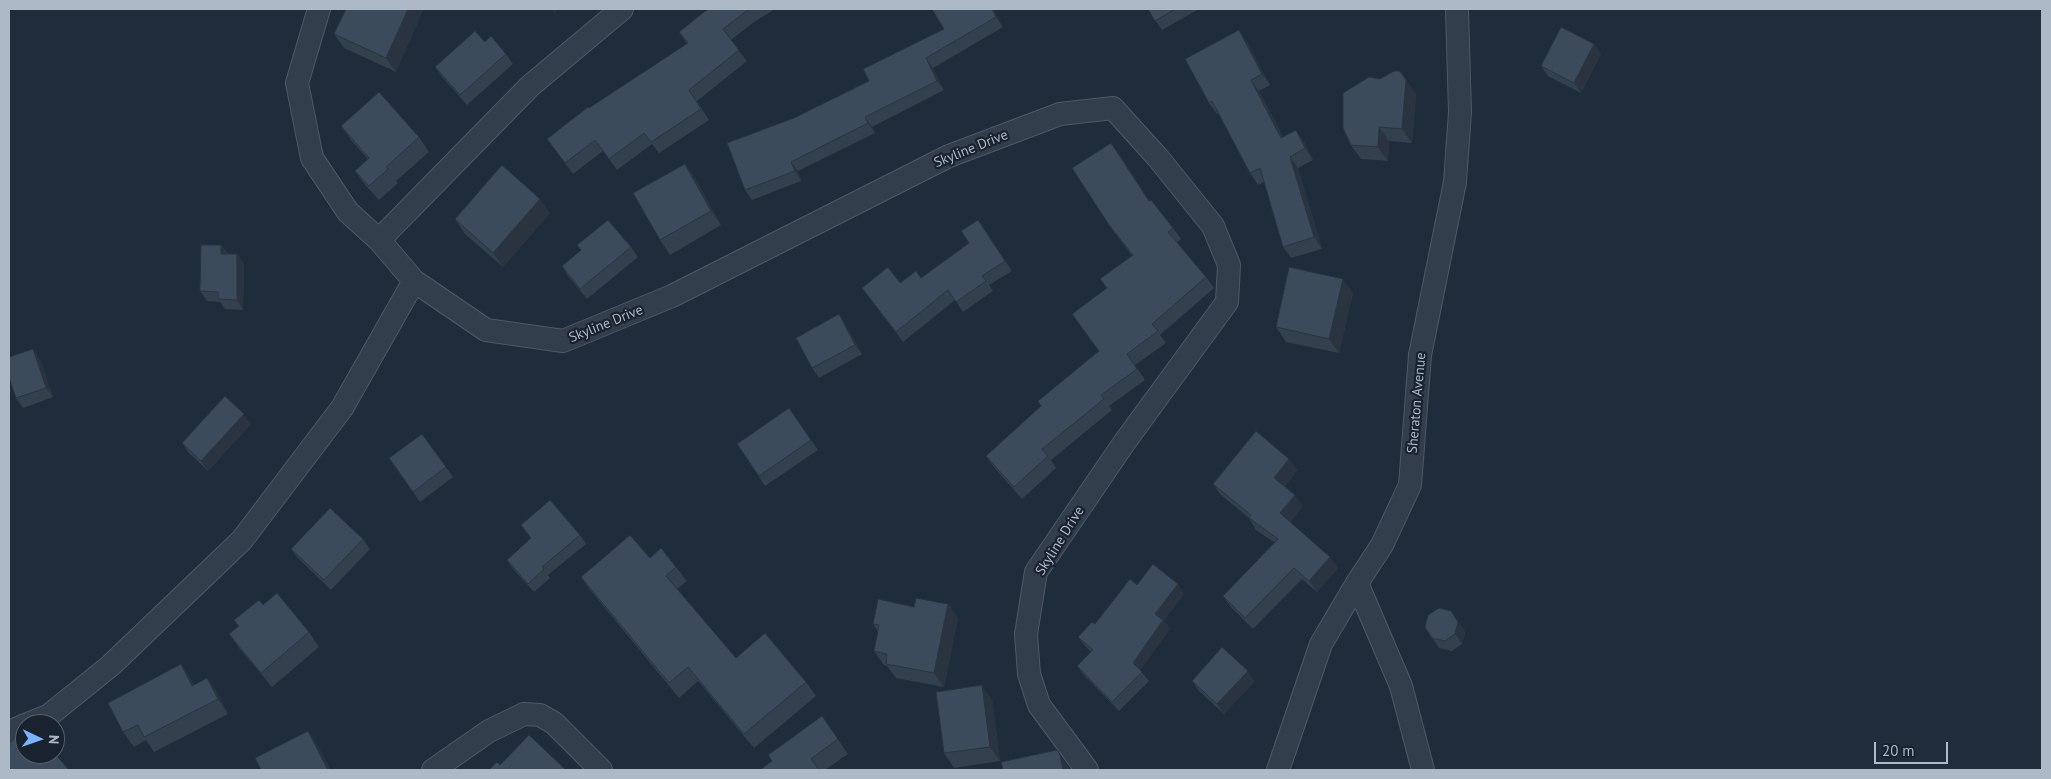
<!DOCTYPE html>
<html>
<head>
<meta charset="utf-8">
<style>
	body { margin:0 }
	#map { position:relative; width:2051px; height:779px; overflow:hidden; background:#1f2c3c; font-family:"PT Sans",sans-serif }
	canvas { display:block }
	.frame { position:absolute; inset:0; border:10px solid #aeb9c8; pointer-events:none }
	.north { position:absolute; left:15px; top:714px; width:50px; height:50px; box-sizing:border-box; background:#192330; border:1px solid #555f6d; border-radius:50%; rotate:93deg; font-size:14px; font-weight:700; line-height:20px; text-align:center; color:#aeb9c8 }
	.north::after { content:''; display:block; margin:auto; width:18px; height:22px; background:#7cb3ff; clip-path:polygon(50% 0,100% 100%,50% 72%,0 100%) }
	.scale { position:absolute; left:1874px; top:742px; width:74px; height:22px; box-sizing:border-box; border:2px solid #aeb9c8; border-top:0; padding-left:6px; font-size:15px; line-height:18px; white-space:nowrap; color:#aeb9c8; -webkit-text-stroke:4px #192330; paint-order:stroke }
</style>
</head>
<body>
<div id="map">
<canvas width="2051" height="779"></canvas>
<div class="frame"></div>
<div class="north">N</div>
<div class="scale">20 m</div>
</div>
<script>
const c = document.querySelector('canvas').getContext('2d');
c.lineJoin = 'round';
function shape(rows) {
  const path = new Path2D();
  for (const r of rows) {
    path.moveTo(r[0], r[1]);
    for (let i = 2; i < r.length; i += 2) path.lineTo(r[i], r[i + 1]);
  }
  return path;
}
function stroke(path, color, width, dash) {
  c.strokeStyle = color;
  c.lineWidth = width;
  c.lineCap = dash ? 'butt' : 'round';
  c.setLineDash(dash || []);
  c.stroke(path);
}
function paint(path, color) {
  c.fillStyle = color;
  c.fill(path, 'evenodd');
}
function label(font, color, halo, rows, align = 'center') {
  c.font = font + ' "PT Sans",sans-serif';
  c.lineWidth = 4.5;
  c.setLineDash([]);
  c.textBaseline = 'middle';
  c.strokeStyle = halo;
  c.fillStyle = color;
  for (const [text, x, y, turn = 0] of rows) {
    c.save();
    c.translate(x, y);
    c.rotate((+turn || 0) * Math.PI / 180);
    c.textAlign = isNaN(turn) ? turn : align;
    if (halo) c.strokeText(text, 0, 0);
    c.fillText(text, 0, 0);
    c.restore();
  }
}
const minor = shape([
	[319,9,297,83,312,158,348,212,379,240,414,281,486,330,563,341,672,296,949,156,1060,114,1113,108,1159,159,1213,226,1229,265,1227,302,1124,443,1036,572,1026,634,1029,674,1039,705,1087,770],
	[379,240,530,86,622,9],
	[1357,583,1401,686,1423,770],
	[28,724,48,716,110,666,242,540,342,408,414,281],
	[9,732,25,725],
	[433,770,489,731,524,714,540,715,554,723,601,770],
	[1278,770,1321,644,1357,583,1382,545,1410,485,1420,355,1455,182,1460,112,1457,9]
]);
stroke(minor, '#4e5966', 24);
stroke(minor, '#333e4c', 22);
paint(shape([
	[346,9,422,9,423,10,396,72,344,48,334,34],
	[708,9,775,9,754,22,731,40,747,61,697,101,709,120,659,153,652,144,617,170,603,151,573,174,547,139,589,108,687,44,679,32],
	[993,9,1003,27,933,68,944,90,872,127,875,133,798,171,801,181,752,200,745,190,794,118,869,81],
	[1148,9,1199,9,1162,30],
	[485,42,506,54,513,64,467,105,442,77,435,67],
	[1247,42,1270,85,1259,91,1283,137,1304,142,1313,160,1298,168,1322,249,1291,258,1283,247,1264,182,1258,185,1250,173,1219,113,1217,114,1209,103],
	[1594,44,1601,54,1581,93,1548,76,1541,66],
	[1416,94,1412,143,1389,141,1388,161,1361,159,1351,145],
	[341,126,419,137,429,152,396,181,398,183,379,200,365,185,355,171,368,159,351,140],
	[1119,154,1149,201,1173,228,1181,239,1177,242,1206,277,1214,288,1160,335,1166,343,1135,365,1145,380,1109,406,1112,410,1051,460,1056,468,1022,499,994,467,986,456,1041,406,1038,401,1099,351,1107,289,1100,279,1132,256,1109,225],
	[685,164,695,178,721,225,670,255,660,240],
	[550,213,503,267,465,234,455,219],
	[978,220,1012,271,989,285,993,291,963,312,955,300,903,342,862,288,900,283,921,278,969,243],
	[221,245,228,254,237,254,244,264,243,310,225,309,220,302,207,301,200,291],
	[631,247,638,257,587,299,568,276,562,266],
	[1353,293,1339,353,1286,342,1276,327],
	[839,314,845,324,862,354,819,378,812,368],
	[40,359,53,397,23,408,16,398],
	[789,408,818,450,765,486,737,444],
	[251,424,208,471,189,453,182,443],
	[422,434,453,477,420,502,389,458],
	[1289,459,1297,470,1285,486,1303,506,1290,522,1338,568,1317,592,1302,579,1253,629,1231,607,1223,596,1275,543,1256,530,1249,518,1221,495,1213,484],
	[521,525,580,535,586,544,548,575,550,578,534,592,513,569,507,560,531,538],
	[363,539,370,549,331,590,298,558,291,549],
	[650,558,676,567,687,581,677,589,736,658,806,682,816,696,754,748,698,681,679,698,591,591,581,577],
	[1137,585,1184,594,1164,620,1170,629,1140,670,1149,681,1119,711,1084,675,1077,666,1091,652,1085,646,1078,637,1095,624],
	[948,604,958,618,944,687,896,678,887,666,884,665,874,651,878,632,873,624,914,607],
	[1451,611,1465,632,1462,644,1452,651,1439,648,1432,638],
	[234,620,309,632,319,647,272,687,239,648,229,634,238,626],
	[181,664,194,685,217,692,228,714,154,752,146,740,134,747,123,732],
	[1192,681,1255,681,1224,714,1199,691],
	[992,700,1000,761,954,768,944,753],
	[822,716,848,754,825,770,760,770,772,761]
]), '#33404e');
paint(shape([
	[408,9,422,9,423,10,396,72,386,58],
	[551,9,558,9,554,13],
	[992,9,993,9,1003,27,996,17],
	[1239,30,1247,42,1270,85,1262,74],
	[1594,44,1601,54,1581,93,1574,83],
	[926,58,933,68,944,90,937,81],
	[1400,71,1416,94,1412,143,1402,129],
	[1251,80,1259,91,1289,150,1281,138],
	[865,117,872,127,875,133,868,123],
	[1379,127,1389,141,1388,161,1378,147],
	[1296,130,1304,142,1313,160,1305,148],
	[1111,143,1119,154,1157,213,1149,201],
	[1290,157,1298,168,1322,249,1314,237],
	[791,162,798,171,801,181,795,171],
	[685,164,695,178,721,225,711,211],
	[540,199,550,213,503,267,493,253],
	[221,245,228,255,221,254],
	[237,254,244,264,243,310,237,300],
	[1343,279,1353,293,1339,353,1329,339],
	[839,314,845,324,862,354,855,345],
	[33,349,40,359,53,397,46,388],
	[244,414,251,424,208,471,201,461],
	[1289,459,1297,470,1282,489,1274,478],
	[1295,495,1303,506,1288,525,1280,513],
	[1330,557,1338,568,1317,592,1309,581],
	[1178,584,1184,594,1164,620,1170,629,1139,672,1133,663,1155,614],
	[948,604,958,618,944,687,934,673],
	[1451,611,1465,632,1462,644,1455,634],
	[181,664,191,679,202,700,192,686],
	[1248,671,1255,681,1224,714,1217,704],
	[207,678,217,692,228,714,218,699],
	[982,685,992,700,1000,761,990,747],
	[308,731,318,746,331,770,328,770],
	[1060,755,1070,769,1070,770,1063,770]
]), '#293440');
const building = shape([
	[346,9,408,9,386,58,334,34,346,9],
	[708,9,749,9,723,29,739,50,689,90,701,109,651,142,644,133,609,159,595,140,565,163,547,139,588,107,589,108,688,43,679,32,708,9],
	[932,9,992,9,996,17,926,58,937,81,865,117,868,123,791,162,795,171,745,190,727,143,794,118,869,81,863,69,944,29,932,9],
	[1148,9,1175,9,1155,21,1148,9],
	[1561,27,1594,44,1574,83,1541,66,1561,27],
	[1239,30,1262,74,1251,80,1281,138,1296,130,1305,148,1290,157,1314,237,1283,247,1260,168,1250,173,1212,101,1209,103,1185,59,1239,30],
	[475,31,485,42,491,36,506,54,460,95,435,67,475,31],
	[1394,71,1400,71,1406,80,1402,129,1379,127,1378,147,1351,145,1343,128,1343,93,1369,77,1380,79,1394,71],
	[379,92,419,137,386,167,388,169,369,186,355,171,369,158,341,126,379,92],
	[1111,143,1149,201,1151,200,1173,228,1168,232,1206,277,1152,324,1158,331,1127,354,1137,369,1101,395,1104,399,1042,449,1048,456,1014,487,986,456,1041,406,1038,401,1099,351,1072,314,1107,288,1100,279,1133,255,1109,225,1072,168,1111,143],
	[685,164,711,211,660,240,633,193,685,164],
	[502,165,540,199,493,253,455,219,502,165],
	[608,220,631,247,580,289,562,266,581,250,577,245,608,220],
	[978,220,1005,261,982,276,986,281,956,302,948,290,896,332,862,288,888,267,900,283,916,271,921,278,969,243,961,231,978,220],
	[201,245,221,245,221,254,237,254,237,300,218,299,218,292,200,291,201,245],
	[1289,267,1343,279,1329,339,1276,327,1289,267],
	[839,314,855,345,812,368,796,338,839,314],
	[33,349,46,388,16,398,9,378,9,357,33,349],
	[225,396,244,414,201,461,182,443,225,396],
	[789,408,811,440,759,476,737,444,789,408],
	[1256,431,1289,459,1274,478,1295,495,1280,513,1330,557,1309,581,1294,568,1245,618,1223,596,1278,539,1249,518,1251,515,1213,484,1256,431],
	[422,434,446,467,413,492,389,458,422,434],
	[550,500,580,535,542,567,544,569,528,584,507,560,531,538,521,525,550,500],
	[330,508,363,539,324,580,291,549,330,508],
	[630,535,650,558,661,548,676,567,666,576,736,658,765,633,806,682,744,734,688,667,669,683,581,577,630,535],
	[1153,564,1178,584,1155,614,1163,620,1133,663,1142,672,1112,702,1077,666,1093,650,1078,637,1092,622,1095,624,1130,579,1137,585,1153,564],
	[277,593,309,632,261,673,229,634,239,626,234,620,259,600,263,605,277,593],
	[916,598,948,604,934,673,886,664,887,654,874,651,879,625,873,624,878,599,914,607,916,598],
	[1439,608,1451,611,1458,622,1455,634,1445,641,1432,638,1425,627,1428,615,1439,608],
	[1222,647,1248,671,1217,704,1192,681,1222,647],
	[181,664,192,686,207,678,218,699,144,737,138,725,123,732,108,703,181,664],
	[982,685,990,747,944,753,936,692,982,685],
	[822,716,838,739,811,759,819,770,760,770,772,761,768,755,822,716],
	[308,731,328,770,261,770,255,758,308,731],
	[529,735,566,770,489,770,497,762,500,765,529,735],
	[17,736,25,745,25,754,55,754,69,770,9,770,9,744,17,736],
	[1057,750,1060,755,1063,770,1003,770,1001,762,1057,750]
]);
paint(building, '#3b4b5b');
stroke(building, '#293440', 1);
label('14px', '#aeb9c8', '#192330', [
	["Skyline Drive",971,149,-22],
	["Skyline Drive",606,324,-22],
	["Sheraton Avenue",1417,403,-85],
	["Skyline Drive",1060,541,-58]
]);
</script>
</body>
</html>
